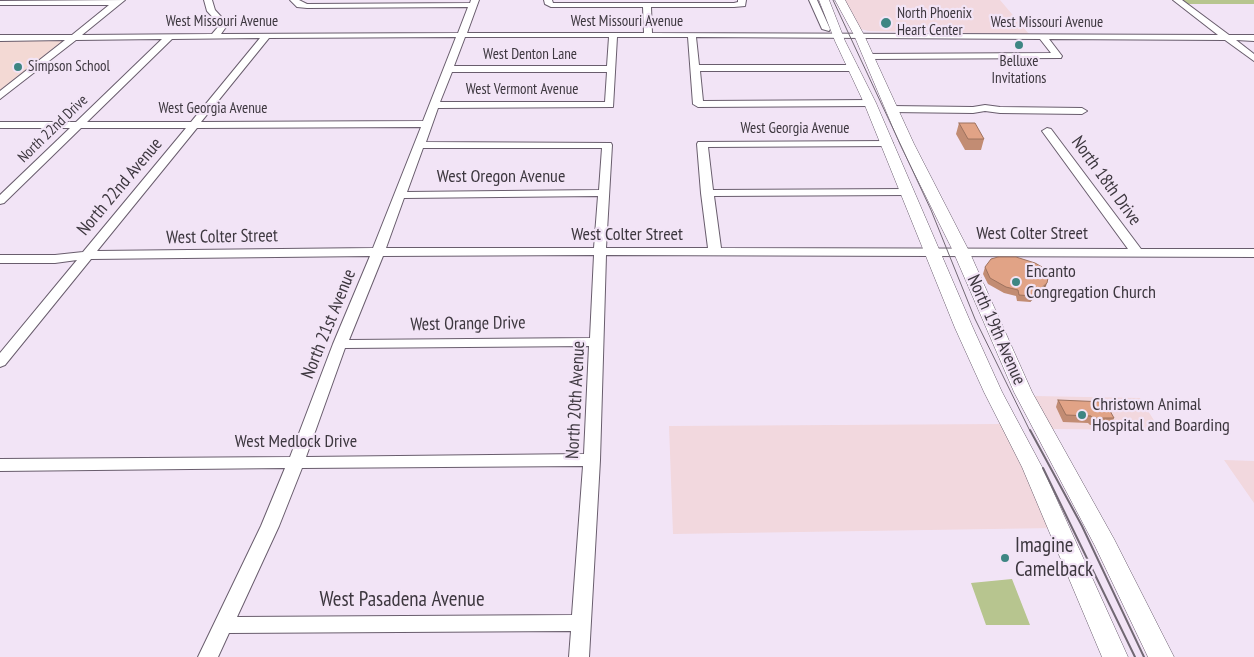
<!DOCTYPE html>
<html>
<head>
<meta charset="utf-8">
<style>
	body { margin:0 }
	canvas { display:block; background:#f2e4f6 }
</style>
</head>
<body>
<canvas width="1254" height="657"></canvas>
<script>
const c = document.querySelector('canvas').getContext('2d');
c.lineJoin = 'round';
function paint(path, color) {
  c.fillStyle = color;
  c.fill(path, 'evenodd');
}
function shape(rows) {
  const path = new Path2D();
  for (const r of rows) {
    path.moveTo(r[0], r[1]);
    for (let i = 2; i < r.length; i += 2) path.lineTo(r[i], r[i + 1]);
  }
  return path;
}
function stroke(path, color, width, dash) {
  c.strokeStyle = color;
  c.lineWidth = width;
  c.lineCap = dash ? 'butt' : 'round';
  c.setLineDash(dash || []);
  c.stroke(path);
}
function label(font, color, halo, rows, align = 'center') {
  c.font = font + ' "PT Sans Narrow",sans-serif';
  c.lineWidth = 4.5;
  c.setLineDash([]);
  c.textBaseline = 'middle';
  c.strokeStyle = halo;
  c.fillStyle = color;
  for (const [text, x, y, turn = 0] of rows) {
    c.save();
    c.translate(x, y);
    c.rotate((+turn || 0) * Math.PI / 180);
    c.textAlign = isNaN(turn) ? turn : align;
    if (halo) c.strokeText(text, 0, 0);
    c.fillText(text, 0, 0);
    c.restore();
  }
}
paint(shape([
	[845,0,1000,0,1029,34,868,31,861,29],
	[1034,396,1140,398,1160,430,1050,429],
	[1002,424,1055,528,673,534,669,426],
	[1224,460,1254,461,1254,503]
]), '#f2d8de');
paint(shape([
	[0,38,73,38,0,96]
]), '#f3d9d4');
paint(shape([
	[1182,0,1254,0,1254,4,1187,4],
	[1012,579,1030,625,986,625,971,583]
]), '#b7c58f');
const minor = shape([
	[125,0,82,35,212,34,218,27,218,23,207,11,204,0,212,0,215,10,226,22,226,27,221,34,458,33,468,7,307,8,297,7,290,0,299,0,307,4,470,3,471,0,479,0,467,33,644,33,643,7,551,7,545,4,544,0,552,0,553,3,734,3,738,2,738,0,746,0,745,6,734,7,651,7,652,33,1218,35,1173,0,1182,0,1229,35,1254,35,1254,41,1236,40,1254,54,1254,61,1225,40,1049,39,1062,56,1061,58,868,59,864,56,865,54,1051,53,1040,39,696,37,699,65,854,65,858,68,854,71,700,71,703,101,870,100,875,103,870,106,698,107,693,104,688,37,617,37,613,107,438,108,426,142,611,143,612,145,606,248,708,248,701,193,697,144,698,142,888,141,892,142,893,144,892,146,708,147,713,190,906,189,912,192,906,195,714,196,721,248,1128,249,1042,131,1047,128,1051,129,1141,249,1254,249,1254,257,606,255,600,460,589,657,569,657,571,631,229,633,218,657,198,657,261,526,285,468,0,471,0,459,290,457,333,344,370,256,91,259,5,365,0,367,0,353,77,260,55,263,0,263,0,255,55,255,83,252,186,128,81,128,4,203,0,204,0,195,70,128,0,128,0,122,76,122,162,39,76,40,0,99,0,91,65,40,0,41,0,35,72,35,109,5,0,5,0,1,125,0],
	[456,37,423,121,201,122,269,38,456,37],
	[465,37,609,37,607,66,454,66,465,37],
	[260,38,191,122,87,122,172,39,260,38],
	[452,72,607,72,605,102,440,102,452,72],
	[421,127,373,248,97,251,197,128,421,127],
	[423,148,602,148,599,190,407,192,423,148],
	[598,196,594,248,386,248,404,198,598,196],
	[594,255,590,338,349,340,383,256,594,255],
	[589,346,584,454,306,457,345,348,589,346],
	[583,466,572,615,237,617,279,526,302,468,583,466],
	[809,0,817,0,830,29,829,31,822,29,809,0],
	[985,105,1000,107,1082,108,1087,111,1082,114,1000,113,985,111,973,113,891,112,886,109,891,106,973,107,985,105]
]);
const major = shape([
	[819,0,829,0,845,41,876,103,973,328,1002,392,1042,467,1128,657,1102,657,1022,467,984,392,955,328,864,103,835,41,819,0],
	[835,0,845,0,864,35,914,144,969,251,1032,392,1114,539,1174,657,1148,657,1095,546,1014,392,953,251,900,144,854,35,835,0]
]);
stroke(minor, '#695d6d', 2);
stroke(major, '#695d6d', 1);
paint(minor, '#fff');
paint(major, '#fff');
stroke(shape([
	[833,0,931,210,975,319,1030,431]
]), '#716873', 1);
stroke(shape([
	[1030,430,1082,526,1144,657],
	[1043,468,1135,657]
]), '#716873', 2);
paint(shape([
	[959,123,984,139,981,150,965,150,956,134],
	[985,267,1045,289,1030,302,1017,301,1016,296,1004,293,988,284,983,274],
	[1058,400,1114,418,1111,425,1090,425,1088,423,1063,422,1056,407]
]), '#c28c73');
paint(shape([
	[1047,283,1045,289,1030,302,1032,296]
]), '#9e725e');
const building = shape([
	[959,123,975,123,984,139,968,139,959,123],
	[998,257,1016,257,1035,263,1042,267,1048,278,1047,283,1032,296,1019,295,1018,290,1006,287,990,278,985,267,991,259,998,257],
	[1058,400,1105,402,1114,418,1092,418,1091,416,1066,415,1058,400]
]);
paint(building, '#e1a386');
stroke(building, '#9e725e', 1);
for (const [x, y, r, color] of [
	[886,23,6,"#3e8683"],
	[1019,45,5,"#3e8683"],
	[18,67,5,"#3e8683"],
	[1016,282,5,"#3e8683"],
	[1082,415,5,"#3e8683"],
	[1005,558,5,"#3e8683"]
]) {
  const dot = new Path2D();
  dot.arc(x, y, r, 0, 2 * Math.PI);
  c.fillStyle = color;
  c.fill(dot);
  stroke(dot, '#f2e4f6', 2);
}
label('15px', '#3d373f', '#f2e4f6', [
	["North Phoenix",897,14],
	["Heart Center",897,31],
	["Belluxe",1019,62,"center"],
	["Invitations",1019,79,"center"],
	["Simpson School",28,67]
], 'left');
label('15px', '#3d373f', '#f2e4f6', [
	["West Missouri Avenue",222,22],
	["West Missouri Avenue",627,22],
	["West Missouri Avenue",1047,23],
	["West Denton Lane",530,55],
	["West Vermont Avenue",522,90],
	["West Georgia Avenue",213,109],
	["North 22nd Drive",53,129,-44],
	["West Georgia Avenue",795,129]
]);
label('18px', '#3d373f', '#f2e4f6', [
	["West Oregon Avenue",501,177],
	["North 18th Drive",1106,181,54],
	["North 22nd Avenue",120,187,-50],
	["West Colter Street",1032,234],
	["West Colter Street",627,235],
	["West Colter Street",222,237,-1],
	["North 21st Avenue",329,324,-68],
	["West Orange Drive",468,324,-1],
	["North 19th Avenue",996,330,66],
	["North 20th Avenue",576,400,-87],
	["West Medlock Drive",296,442]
]);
label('18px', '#3d373f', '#f2e4f6', [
	["Encanto",1026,272],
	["Congregation Church",1026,293],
	["Christown Animal",1092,405],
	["Hospital and Boarding",1092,426]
], 'left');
label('21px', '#3d373f', '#f2e4f6', [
	["Imagine",1015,546],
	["Camelback",1015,570]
], 'left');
label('21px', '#3d373f', '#f2e4f6', [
	["West Pasadena Avenue",402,600]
]);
</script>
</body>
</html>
